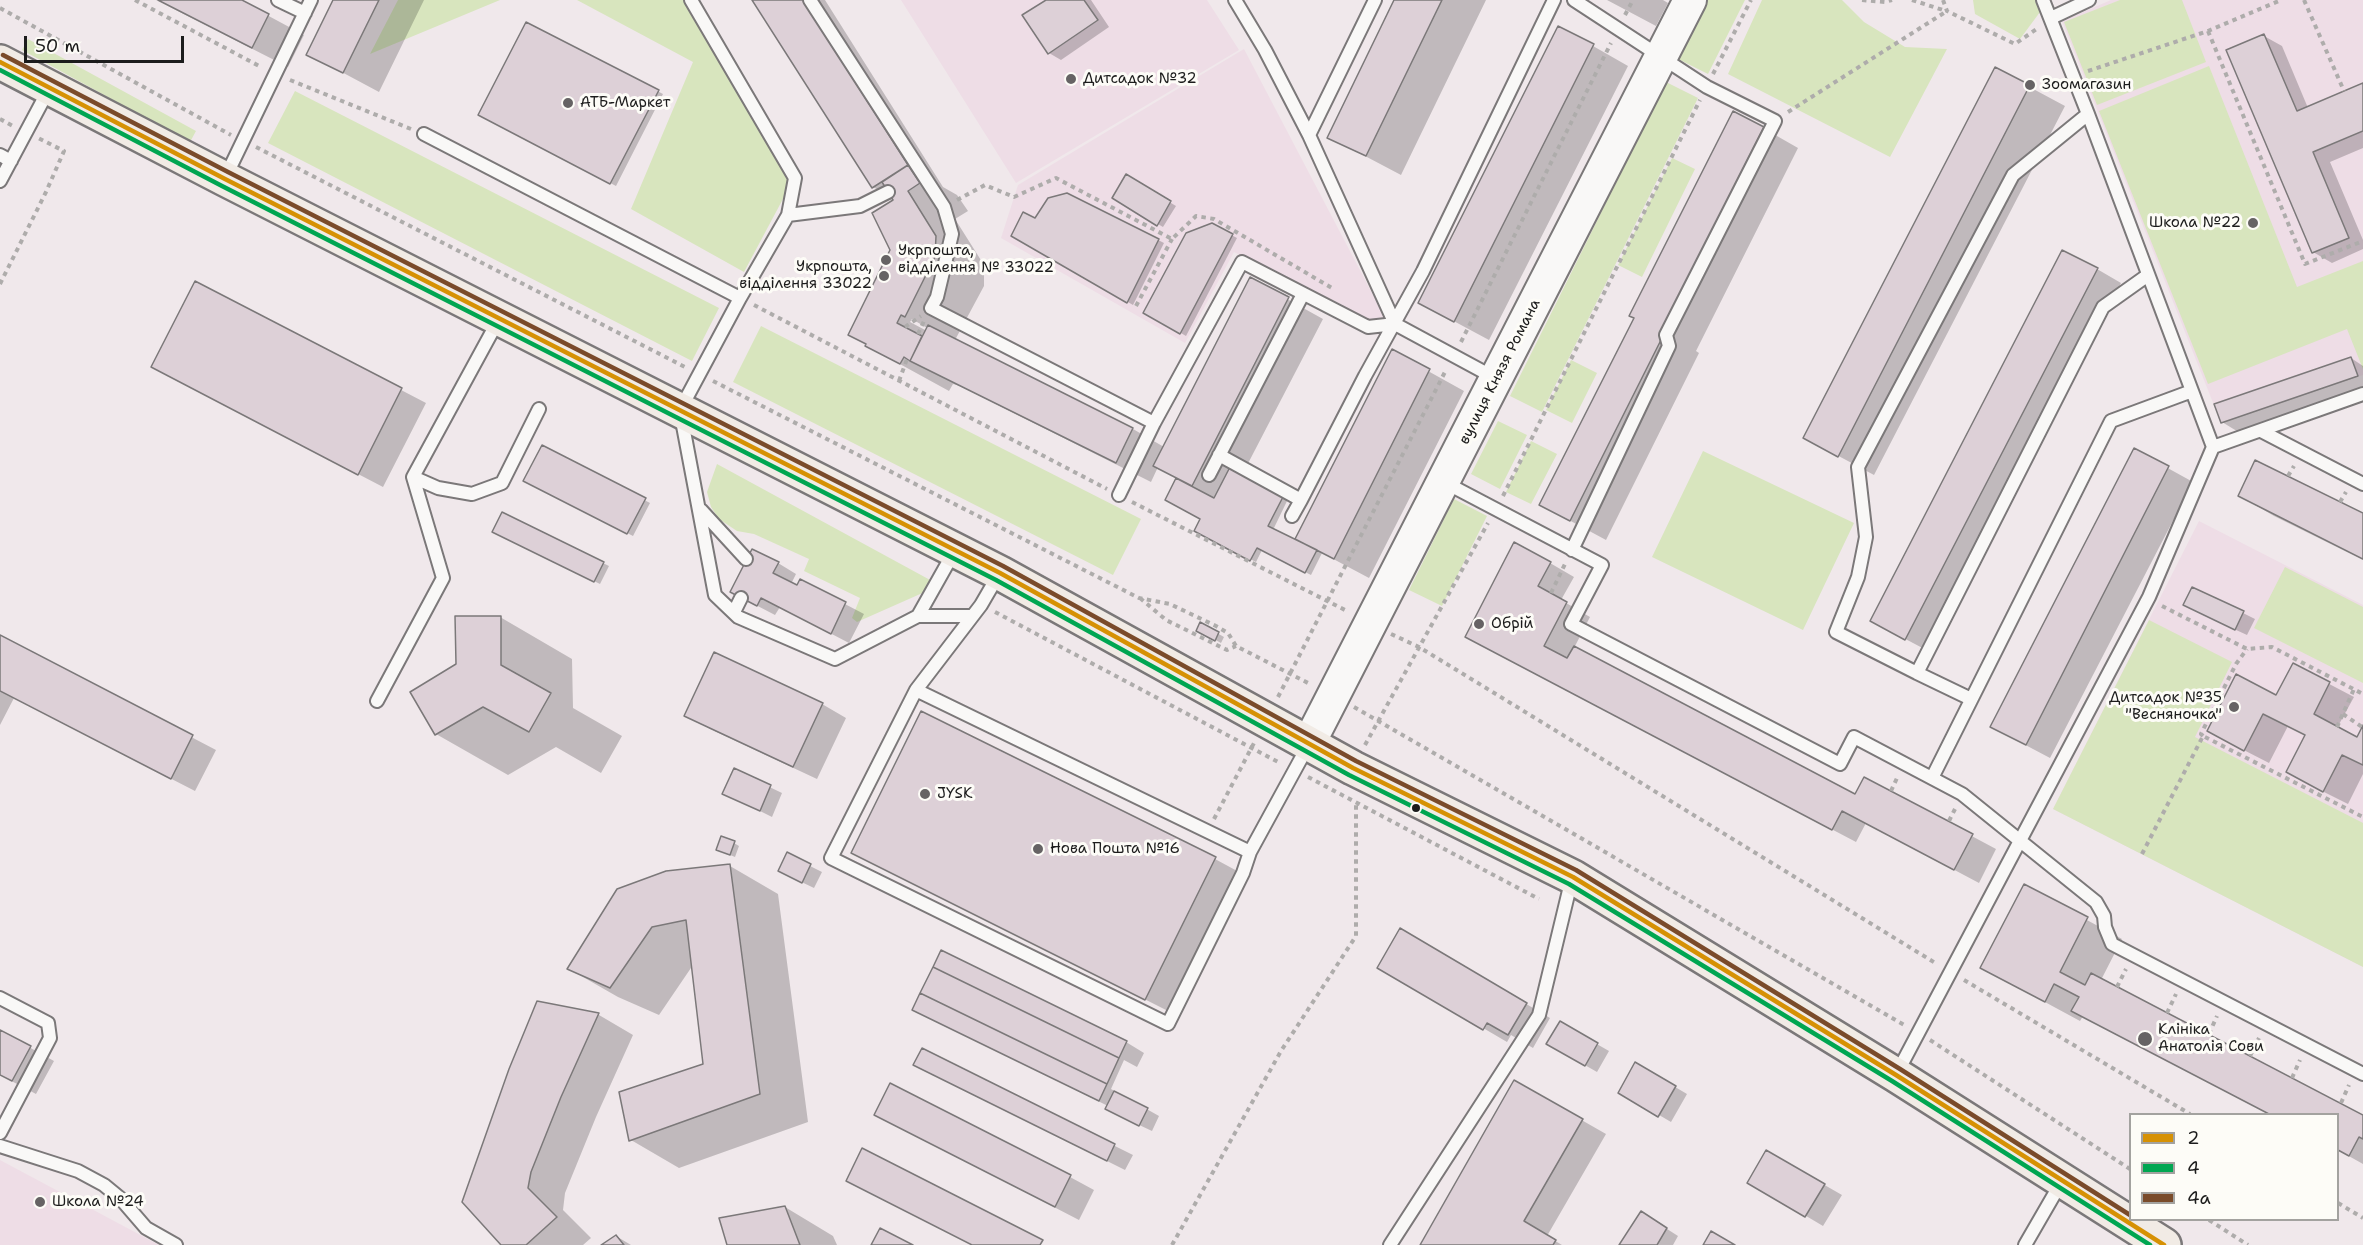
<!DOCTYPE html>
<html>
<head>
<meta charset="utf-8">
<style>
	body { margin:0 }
	#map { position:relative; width:2363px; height:1245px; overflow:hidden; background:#f0e8eb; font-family:"Shantell Sans",sans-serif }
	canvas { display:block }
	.legend { position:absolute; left:2129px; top:1113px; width:210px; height:108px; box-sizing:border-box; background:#fdfcf7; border:2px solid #a3a29f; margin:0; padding:8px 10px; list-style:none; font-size:18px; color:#1c1c1c }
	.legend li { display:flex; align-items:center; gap:12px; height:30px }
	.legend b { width:30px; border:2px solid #a3a29f }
	.scale { position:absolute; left:24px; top:36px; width:160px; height:27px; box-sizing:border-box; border:3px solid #1c1c1c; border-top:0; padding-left:8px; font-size:18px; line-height:21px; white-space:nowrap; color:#1c1c1c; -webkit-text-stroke:4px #fdfcf7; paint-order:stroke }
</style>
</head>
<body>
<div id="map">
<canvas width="2363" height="1245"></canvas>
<ul class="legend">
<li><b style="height:8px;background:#d69104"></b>2</li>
<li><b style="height:8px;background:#00a651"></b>4</li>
<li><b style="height:8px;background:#7a4b2a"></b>4а</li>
</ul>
<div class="scale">50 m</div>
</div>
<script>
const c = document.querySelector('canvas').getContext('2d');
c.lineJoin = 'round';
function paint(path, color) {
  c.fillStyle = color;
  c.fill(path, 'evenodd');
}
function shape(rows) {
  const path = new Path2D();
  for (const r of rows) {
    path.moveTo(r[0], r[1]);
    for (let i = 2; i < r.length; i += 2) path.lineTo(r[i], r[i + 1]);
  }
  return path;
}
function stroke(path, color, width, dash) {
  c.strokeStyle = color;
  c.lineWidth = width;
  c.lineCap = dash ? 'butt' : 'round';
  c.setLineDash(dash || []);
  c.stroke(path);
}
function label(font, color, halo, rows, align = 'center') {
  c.font = font + ' "Shantell Sans",sans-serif';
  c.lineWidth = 6;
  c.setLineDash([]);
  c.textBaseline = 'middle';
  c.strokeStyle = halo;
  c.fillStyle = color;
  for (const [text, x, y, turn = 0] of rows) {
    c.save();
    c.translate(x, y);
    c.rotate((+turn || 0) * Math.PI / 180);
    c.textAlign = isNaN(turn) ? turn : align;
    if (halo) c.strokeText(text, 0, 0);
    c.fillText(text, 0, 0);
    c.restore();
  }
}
paint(shape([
	[901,0,1207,0,1239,50,1016,183],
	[2111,0,2363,0,2363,375,2221,423,2062,21],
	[1244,49,1384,316,1379,327,1234,252,1185,343,1001,238,1018,185],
	[2199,521,2363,605,2363,967,2053,809],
	[0,1160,159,1245,0,1245]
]), '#eedde6');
paint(shape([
	[398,0,500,0,370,54],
	[577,0,686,0,792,182,744,272,631,209,693,62],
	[1708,0,1745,0,1708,74,1678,59],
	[1762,0,1842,0,1864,22,1905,47,1947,49,1890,157,1728,74],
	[1973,0,2035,0,2040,12,2020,39,1975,14],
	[2120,0,2182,0,2206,62,2097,105,2064,22],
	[28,39,196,131,190,142,22,50],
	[2209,66,2297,287,2363,261,2363,369,2347,329,2208,384,2099,111],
	[1666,82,1698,98,1542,412,1510,396],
	[295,91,719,308,692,361,268,143],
	[1672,158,1695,169,1642,277,1618,265],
	[761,326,1141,519,1113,575,733,382],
	[1571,360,1597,373,1572,423,1546,410],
	[1498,421,1527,435,1500,489,1471,474],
	[1531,441,1557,454,1531,504,1506,492],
	[1703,451,1854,523,1803,630,1652,557],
	[717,464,932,581,927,591,857,622,852,618,860,598,804,571,809,559,754,534,737,531,719,519,711,507,707,492],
	[1454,499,1487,516,1442,606,1409,590],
	[2285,567,2363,607,2363,683,2254,628],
	[2149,620,2232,662,2195,737,2363,823,2363,967,2053,809]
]), '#d8e5be');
paint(shape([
	[156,0,239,0,304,35,288,67],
	[335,0,424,0,379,92,308,54],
	[754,0,825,0,943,187,957,195,968,211,955,219,984,265,984,286,955,340,1133,429,1164,447,1251,279,1323,319,1242,475,1288,499,1273,530,1302,544,1392,351,1464,391,1369,578,1322,553,1311,575,1262,550,1256,562,1196,531,1202,518,1167,500,1178,479,1158,467,1151,482,960,386,953,384,949,391,867,346,892,250,896,200,873,187],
	[912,319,927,328,927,331,910,322],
	[1048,0,1091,0,1109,27,1061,60,1049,53],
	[1396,0,1486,0,1401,175,1329,137],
	[1607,0,1663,0,1668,3,1656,26],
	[527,24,663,94,616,186,480,115],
	[2264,36,2282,46,2308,108,2363,85,2363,148,2330,162,2363,240,2363,249,2332,263,2313,252],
	[1593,46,1628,66,1489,340,1420,303],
	[1996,69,2065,106,1874,475,1805,438],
	[1763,128,1798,148,1696,351,1699,353,1606,540,1541,505],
	[1126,176,1176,206,1163,227,1114,198],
	[1067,194,1164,243,1133,305,1013,235],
	[1212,225,1237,238,1186,336,1145,312],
	[2097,269,2121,283,1930,652,1896,634],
	[196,283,426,403,383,487,153,367],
	[2351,358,2363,366,2363,391,2240,433,2222,422],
	[542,447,650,503,633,536,525,480],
	[2135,450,2193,482,2050,758,2016,740],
	[2240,496,2363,515,2363,560,2274,516],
	[502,514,609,566,600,584,500,535],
	[778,563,796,574,791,584,798,587,801,581,864,614,849,643,780,607,775,615,750,602],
	[1550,563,1574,577,1561,600,1590,617,1574,648,1856,796,1865,779,1996,849,1979,883,1866,823,1856,842,1491,650],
	[2197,612,2243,613,2255,619,2247,635],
	[500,617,572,659,573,708,622,736,601,773,556,747,508,775,436,734],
	[1201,624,1224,637,1221,643,1198,630],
	[0,637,216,750,195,791,14,698,0,725],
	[2293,665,2354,697,2337,728,2357,739,2363,728,2363,774,2348,804,2312,786,2307,736,2288,726,2269,763,2232,744,2277,697],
	[822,704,846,718,817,779,710,729,686,715],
	[734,770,782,793,772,817,724,793],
	[734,843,739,846,735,857,723,852],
	[853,852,1215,859,1239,872,1170,1012],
	[730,866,778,894,808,1122,679,1168,631,1140,705,1065,693,965,659,1015,618,997,569,969],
	[810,866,822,872,814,888,791,877],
	[2024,886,2122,939,2101,980,2363,1117,2363,1164,2338,1150,2338,1114,2269,1114,2083,1016,2080,1021,1982,968],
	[1401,930,1550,1018,1533,1048,1511,1035,1507,1042,1379,967],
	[538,1003,599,1015,633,1035,596,1117,565,1193,563,1210,591,1238,583,1245,503,1245],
	[914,1010,1126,1042,1144,1053,1137,1067,1124,1060,1111,1089,1159,1116,1152,1131,1118,1115,1108,1106],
	[1560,1023,1609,1051,1597,1072,1548,1044],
	[0,1031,54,1061,36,1094,0,1075],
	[922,1050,1133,1155,1125,1170,915,1065],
	[1636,1064,1687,1094,1671,1122,1620,1092],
	[1515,1082,1606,1134,1547,1236,1562,1245,1421,1245],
	[876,1115,1070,1177,1094,1190,1079,1220],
	[1767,1152,1842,1195,1823,1226,1749,1182],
	[785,1207,833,1236,837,1245,728,1245],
	[1653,1220,1678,1236,1673,1245,1621,1245],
	[616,1236,631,1245,603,1245]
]), '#0003');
const building = shape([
	[158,0,242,0,269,14,252,48,158,0],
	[333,0,379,0,343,73,306,55,333,0],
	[752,0,803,0,908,165,872,188,752,0],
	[1046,0,1084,0,1098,20,1048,54,1022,15,1046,0],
	[1394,0,1442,0,1366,156,1327,138,1394,0],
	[526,22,659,90,610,184,478,115,526,22],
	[1558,26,1594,44,1454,322,1418,303,1558,26],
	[2264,34,2297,111,2363,83,2363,131,2313,152,2349,238,2312,253,2226,50,2264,34],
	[1995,67,2030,85,1838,457,1803,438,1995,67],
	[1733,111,1764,127,1662,330,1665,332,1570,521,1539,505,1634,318,1629,316,1733,111],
	[908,165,920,183,908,191,936,236,935,257,905,317,901,315,897,323,922,336,910,361,904,357,900,364,865,346,866,344,848,335,890,250,872,213,893,200,882,182,908,165],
	[1126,174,1171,201,1157,226,1112,198,1126,174],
	[1067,193,1159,239,1127,303,1011,236,1023,212,1035,218,1048,198,1067,193],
	[1212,223,1233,234,1180,334,1143,313,1186,233,1212,223],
	[2062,250,2098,268,1905,640,1870,621,2062,250],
	[1250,277,1289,297,1192,486,1153,466,1250,277],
	[195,281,402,388,358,475,151,367,195,281],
	[928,325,1133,428,1116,463,910,361,928,325],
	[1392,349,1430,369,1334,559,1295,539,1392,349],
	[2351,357,2358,376,2221,423,2214,404,2351,357],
	[542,445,646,498,627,534,523,481,542,445],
	[2134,448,2169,466,2026,745,1990,727,2134,448],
	[2255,460,2363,513,2363,559,2238,496,2255,460],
	[1230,467,1284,495,1268,526,1317,550,1305,573,1257,548,1250,561,1194,531,1200,519,1165,500,1176,478,1214,498,1230,467],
	[502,512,604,562,594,582,492,532,502,512],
	[1514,542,1551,562,1538,586,1567,602,1544,646,1567,658,1574,646,1855,794,1864,777,1973,834,1954,870,1842,811,1832,830,1465,637,1514,542],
	[752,549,779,562,773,573,797,585,800,579,846,602,831,634,761,598,757,606,730,592,752,549],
	[2192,587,2244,611,2235,630,2183,605,2192,587],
	[455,616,501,616,501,665,551,693,529,732,483,707,435,735,410,692,456,664,455,616],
	[1200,622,1219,632,1215,641,1196,631,1200,622],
	[0,635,193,735,171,779,0,691,0,635],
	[714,652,823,703,793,767,684,716,714,652],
	[2293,663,2330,682,2314,714,2357,737,2363,725,2363,765,2342,755,2323,792,2286,772,2305,735,2263,714,2244,751,2207,731,2236,674,2276,695,2293,663],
	[921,711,1216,857,1145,1000,851,853,921,711],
	[734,768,771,785,760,811,722,794,734,768],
	[721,836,735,841,730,855,716,850,721,836],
	[787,852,811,864,802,883,778,871,787,852],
	[730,864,760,1094,629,1141,619,1092,703,1064,686,920,652,927,610,988,567,969,617,889,666,871,730,864],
	[2024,884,2088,917,2060,972,2085,985,2091,973,2363,1115,2363,1139,2359,1137,2349,1156,2338,1150,2338,1114,2269,1114,2071,1011,2079,997,2054,984,2045,1002,1980,968,2024,884],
	[1400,928,1527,1003,1508,1035,1487,1023,1483,1030,1377,968,1400,928],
	[941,950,1127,1041,1119,1058,933,967,941,950],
	[933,967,1119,1058,1107,1084,920,993,933,967],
	[920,993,1107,1084,1099,1101,912,1010,920,993],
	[537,1001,599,1013,561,1097,531,1172,528,1188,557,1217,526,1245,501,1245,462,1202,509,1069,537,1001],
	[1560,1021,1598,1043,1585,1066,1546,1044,1560,1021],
	[0,1030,31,1046,12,1081,0,1075,0,1030],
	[922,1048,1115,1144,1107,1161,913,1065,922,1048],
	[1635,1062,1676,1086,1658,1117,1618,1093,1635,1062],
	[1514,1080,1583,1119,1524,1221,1556,1240,1553,1245,1420,1245,1514,1080],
	[890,1083,1071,1175,1055,1207,874,1115,890,1083],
	[1114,1091,1148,1108,1139,1126,1105,1109,1114,1091],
	[862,1148,1043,1240,1040,1245,972,1245,846,1181,862,1148],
	[1766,1150,1825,1184,1805,1217,1747,1183,1766,1150],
	[785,1206,800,1245,727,1245,719,1218,785,1206],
	[1641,1211,1667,1228,1657,1245,1619,1245,1641,1211],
	[880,1228,913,1245,871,1245,880,1228],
	[1711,1231,1735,1245,1703,1245,1711,1231],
	[616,1235,624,1245,601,1245,616,1235]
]);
paint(building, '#ddd0d7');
stroke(building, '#7b7879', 1.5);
const service = shape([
	[278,0,305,13],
	[691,0,795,178,788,215,740,298,680,410,715,595,738,617,835,659,918,616,972,616],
	[810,0,944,207,952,234,937,297,931,308,1154,423],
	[1235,0,1265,50,1309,135,1395,324,1495,378],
	[2051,18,2089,0],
	[424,134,740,298],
	[1309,135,1375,0],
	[0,155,11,161],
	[225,178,311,0],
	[0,181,49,89],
	[788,215,860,206,888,192],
	[499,319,413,477,438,488,472,494,502,483,539,409],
	[2261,431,2363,484],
	[2213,447,2363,394],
	[1219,455,1301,500,1365,376,1423,271,1554,0],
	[1209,475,1303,294],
	[1444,482,1602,565,1571,624,1840,764,1854,737,1962,794,2096,902,2104,916,2105,927,2112,944,2363,1074],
	[1119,495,1154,423,1242,262,1368,327,1395,324],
	[701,510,746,559],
	[1292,516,1301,500],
	[1572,550,1669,346,1666,335,1775,121,1707,87,1574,0],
	[999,574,981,605,916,690,1250,852],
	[734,612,741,598],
	[918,616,954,552],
	[1917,673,1836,632,1858,577,1866,537,1858,467,2013,175,2088,114],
	[916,690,831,858,1168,1024,1243,873,1250,852,1309,744],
	[1971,699,1917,673,2103,307,2148,275],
	[377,701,443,578,413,477],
	[1932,778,2111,421,2192,391],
	[0,998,48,1023,50,1038,0,1133],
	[1897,1073,2149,597,2213,447,2088,114,2043,0],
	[0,1146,78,1171,104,1185,121,1199,146,1228,176,1245],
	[1390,1245,1539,1015,1572,878],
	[2025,1245,2062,1181]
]);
const tertiary = shape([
	[1309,743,1690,0]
]);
const primary = shape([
	[0,62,225,179,1000,573,1353,768,1573,877,1896,1075,2164,1245]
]);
stroke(service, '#7b7879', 16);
stroke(tertiary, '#7b7879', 36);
stroke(primary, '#7b7879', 38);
stroke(shape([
	[135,0,261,67],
	[1862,0,1885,2,1892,0],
	[1912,0,1946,11],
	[1943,0,1947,11,2015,44,2038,28],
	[2304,0,2344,91],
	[0,8,231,135],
	[1625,15,1633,0],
	[2208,31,2305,264,2363,241],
	[2088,71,2208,31,2281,0],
	[1713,74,1751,0],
	[290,80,411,129],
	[1788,112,1947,11],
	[0,119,13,126],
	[256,147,685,367],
	[957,200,985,185,1014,197,1056,178,1172,239,1196,216,1214,219,1332,288],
	[0,284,46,192,64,151,38,138],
	[754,305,1107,489],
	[1136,306,1172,239],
	[905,327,921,316],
	[918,334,924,321],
	[1461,342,1611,43],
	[713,381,1139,598,1170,604,1216,626,1228,633,1236,646,1310,684],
	[899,381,907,359],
	[2288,476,2294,466],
	[1503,496,1700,100],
	[1132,502,1347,611],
	[2340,502,2346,492],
	[1551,593,1565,564],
	[1140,598,1166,620,1227,650,1236,646],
	[2162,606,2247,649,2272,647,2363,694],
	[995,612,1280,763],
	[1391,634,1419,647,1937,964],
	[1278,697,1446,370],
	[1354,707,1906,1026],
	[2343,714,2362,727],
	[2337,727,2354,689],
	[2203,736,2201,734,2236,664,2247,649],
	[1365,745,1488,523],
	[1308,777,1539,899],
	[1891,791,1897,778],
	[1214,819,1254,743],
	[1949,821,1955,809],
	[2142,854,2203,736,2363,817],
	[1964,980,2190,1114],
	[2117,987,2126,969],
	[2167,1013,2176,994],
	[2209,1034,2217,1016],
	[1930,1040,2130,1169],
	[2250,1056,2259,1038],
	[2292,1078,2300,1060],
	[2341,1103,2349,1085],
	[2338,1203,2363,1218],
	[2209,1220,2248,1245],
	[1172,1245,1281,1051,1356,936,1356,803]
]), '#aeacab', 4, [4.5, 4.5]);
stroke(service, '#f9f8f7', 12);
stroke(tertiary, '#f9f8f7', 32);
stroke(primary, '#f1ebe5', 33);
stroke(shape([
	[0,62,225,179,1000,573,1353,768,1573,877,1896,1075,2164,1245]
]), '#d69104', 4.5);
stroke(shape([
	[0,70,222,186,996,580,1349,775,1569,884,1892,1081,2150,1245]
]), '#00a651', 4.5);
stroke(shape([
	[3,55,228,172,1003,566,1356,761,1576,870,1900,1069,2130,1215]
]), '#7a4b2a', 4.5);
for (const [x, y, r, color] of [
	[1071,79,6,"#666364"],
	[2030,85,6,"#666364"],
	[568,103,6,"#666364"],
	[2253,223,6,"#666364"],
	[886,260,6,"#666364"],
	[884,276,6,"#666364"],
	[1479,624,6,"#666364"],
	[2234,707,6,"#666364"],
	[925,794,6,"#666364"],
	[1416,808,5,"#1c1c1c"],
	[1038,849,6,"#666364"],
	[2145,1039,8,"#666364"],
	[40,1202,6,"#666364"]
]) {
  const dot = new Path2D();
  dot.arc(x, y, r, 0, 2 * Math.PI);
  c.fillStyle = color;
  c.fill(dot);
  stroke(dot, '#fdfcf7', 2);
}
label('15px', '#1c1c1c', '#fdfcf7', [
	["Дитсадок №32",1083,79],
	["Зоомагазин",2042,85],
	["АТБ-Маркет",580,103],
	["Школа №22",2241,223,"right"],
	["Укрпошта,",898,251],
	["відділення № 33022",898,268],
	["Укрпошта,",872,267,"right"],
	["відділення 33022",872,284,"right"],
	["Обрій",1491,624],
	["Дитсадок №35",2222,698,"right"],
	["\"Весняночка\"",2222,715,"right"],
	["JYSK",937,794],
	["Нова Пошта №16",1050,849],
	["Клініка",2158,1030],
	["Анатолія Сови",2158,1047],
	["Школа №24",52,1202]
], 'left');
label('15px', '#1c1c1c', '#fdfcf7', [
	["вулиця Князя Романа",1500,372,-63]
]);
</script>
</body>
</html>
